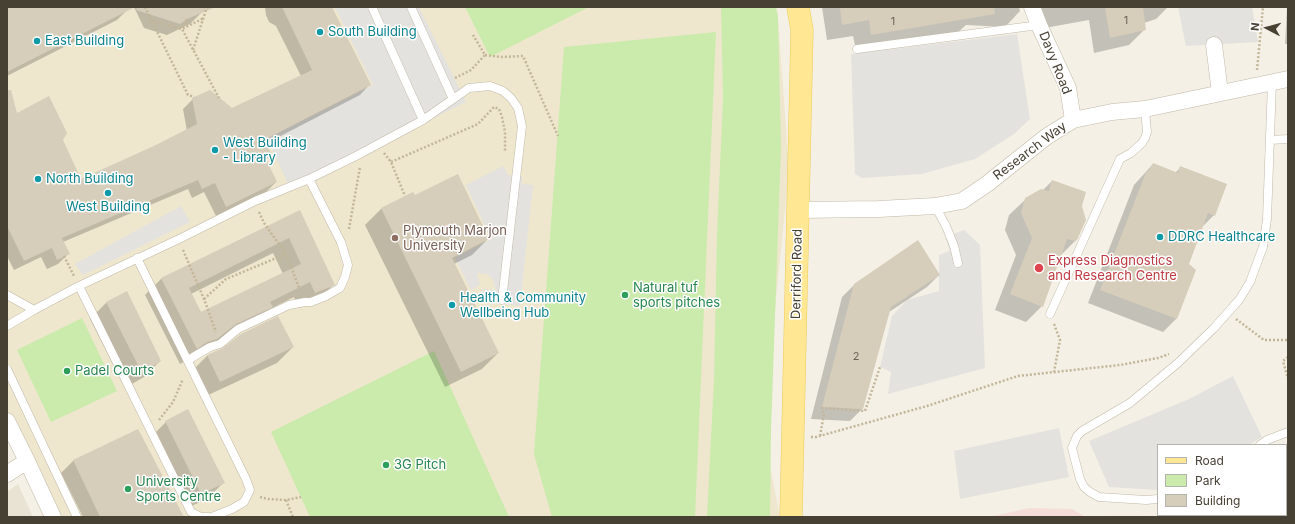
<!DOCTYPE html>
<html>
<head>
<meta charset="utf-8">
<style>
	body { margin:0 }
	#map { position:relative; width:1295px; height:524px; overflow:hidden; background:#f4f0e5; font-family:Inter,sans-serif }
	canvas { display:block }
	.frame { position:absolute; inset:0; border:8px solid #474134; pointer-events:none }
	.legend { position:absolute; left:1157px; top:444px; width:130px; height:72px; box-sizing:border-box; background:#fff; border:1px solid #b5b3ae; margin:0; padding:5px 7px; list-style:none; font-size:12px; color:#474134 }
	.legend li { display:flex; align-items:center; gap:8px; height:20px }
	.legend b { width:20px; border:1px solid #b5b3ae }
	.north { position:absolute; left:1247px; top:8px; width:40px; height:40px; -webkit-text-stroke:3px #fff; paint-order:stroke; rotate:276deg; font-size:11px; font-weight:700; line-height:16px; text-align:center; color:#474134 }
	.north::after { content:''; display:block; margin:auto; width:14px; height:18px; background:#474134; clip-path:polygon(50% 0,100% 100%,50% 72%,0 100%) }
</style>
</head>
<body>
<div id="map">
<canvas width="1295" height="524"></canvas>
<div class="frame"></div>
<ul class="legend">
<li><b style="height:5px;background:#ffe793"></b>Road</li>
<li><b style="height:11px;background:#caebab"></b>Park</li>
<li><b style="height:11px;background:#d6cdba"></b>Building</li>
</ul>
<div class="north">N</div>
</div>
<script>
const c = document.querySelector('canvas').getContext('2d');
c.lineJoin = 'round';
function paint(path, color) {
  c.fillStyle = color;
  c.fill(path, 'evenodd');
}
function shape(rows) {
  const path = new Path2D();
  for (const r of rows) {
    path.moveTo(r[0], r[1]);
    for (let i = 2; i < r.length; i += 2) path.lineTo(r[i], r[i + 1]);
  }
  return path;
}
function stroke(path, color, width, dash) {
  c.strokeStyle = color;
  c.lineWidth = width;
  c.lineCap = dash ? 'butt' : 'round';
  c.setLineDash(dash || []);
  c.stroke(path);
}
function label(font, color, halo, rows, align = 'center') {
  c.font = font + ' Inter,sans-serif';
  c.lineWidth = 3;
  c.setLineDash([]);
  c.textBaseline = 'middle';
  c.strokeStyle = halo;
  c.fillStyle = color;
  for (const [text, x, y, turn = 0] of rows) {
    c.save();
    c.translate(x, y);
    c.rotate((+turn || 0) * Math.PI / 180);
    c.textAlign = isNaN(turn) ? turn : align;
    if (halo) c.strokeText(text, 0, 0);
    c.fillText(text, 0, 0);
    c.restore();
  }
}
paint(shape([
	[18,484,33,517,7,517,7,492]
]), '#e8e3d3');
paint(shape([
	[7,7,776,7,778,17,789,170,763,430,780,517,57,517,7,434]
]), '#eee7ce');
paint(shape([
	[1288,483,1288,517,989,517,1029,508,1072,509,1084,516,1286,515,1286,484]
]), '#f5ded8');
paint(shape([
	[465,7,589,7,490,57],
	[721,7,776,7,778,17,781,147,771,430,770,517,707,517,714,379,717,234,723,98],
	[716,32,695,517,552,517,534,454,564,47],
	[82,318,117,391,51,422,17,350],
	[434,351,509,517,310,517,271,432]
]), '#caebab');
paint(shape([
	[335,7,419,7,466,102,291,190,267,139,373,85],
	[1178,7,1252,7,1258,42,1186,46],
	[1017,34,1030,119,1014,134,975,159,922,174,862,178,855,174,851,54],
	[503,166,508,175,522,176,522,184,533,185,520,306,480,301,482,289,496,290,493,280,487,274,477,273,480,285,471,290,455,258,491,239,466,185],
	[181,206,190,222,83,275,75,264],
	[964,230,980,245,985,368,888,394,891,372,880,367,892,316,907,300,939,291,939,255,950,251,945,237],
	[1233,376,1262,437,1249,445,1158,445,1158,490,1109,487,1089,441,1189,399],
	[1059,428,1069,477,960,499,954,451]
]), '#e4e2de');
paint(shape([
	[7,7,125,7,127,10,117,20,7,76],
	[134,7,203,7,202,12,190,24,167,35,144,28],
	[265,7,331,7,370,84,360,95,265,144,271,154,265,160,276,182,266,192,216,216,204,192,192,198,188,189,63,242,68,254,58,264,47,269,41,257,14,270,7,256,7,94,17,114,62,140,80,181,187,131,183,109,193,99,232,109,301,76,276,26,269,22,266,15],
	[822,7,1019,7,1020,11,1005,27,966,25,957,33,856,50,853,36,827,40],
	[1035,7,1168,7,1156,19,1144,23,1145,29,1129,45,1094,53,1089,20,1039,29],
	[1287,7,1288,7,1288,44,1285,44],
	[1153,164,1175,173,1181,167,1214,215,1202,227,1187,265,1194,270,1176,319,1163,332,1088,303,1134,185],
	[1052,181,1081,206,1077,239,1060,256,1042,306,1026,322,995,310,1016,255,1005,230,1009,215,1026,199,1043,190],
	[415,196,488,239,472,255,454,264,498,353,482,369,445,387,365,225,381,209],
	[299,212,334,284,318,300,299,308,294,297,268,310,256,322,219,340,200,355,190,358,180,364,145,295,161,279],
	[273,253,283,274,200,314,191,294],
	[939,275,927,287,889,312,862,409,850,421,811,419,842,297,854,285],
	[126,292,160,361,144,377,125,388,90,319,106,303],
	[293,347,277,363,204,397,191,372,207,356,224,349],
	[188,411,223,483,207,499,185,509,150,438,166,422],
	[138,430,183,517,83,517,61,473,73,461],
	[1222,515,1280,515,1280,517,1222,517]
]), '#0003');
paint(shape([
	[7,7,135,7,7,72],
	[137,7,216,7,187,19,180,24,136,10],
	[282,7,332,7,371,85,264,140,272,154,266,159,277,182,226,207,215,183,202,189,198,180,62,238,70,254,57,260,52,248,24,261,7,226,7,90,11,90,17,113,49,96,67,133,63,140,81,179,156,145,197,124,192,98,210,90,232,108,312,70],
	[840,7,994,7,995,14,871,35,869,20,842,25],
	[1105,7,1143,7,1146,30,1110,38],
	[1153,163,1178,173,1180,166,1227,184,1215,216,1208,213,1189,264,1196,270,1177,319,1100,290,1147,170,1149,171],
	[458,174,489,239,452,258,499,353,461,372,381,208,413,192,415,195],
	[1052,180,1086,192,1082,206,1086,220,1077,240,1075,241,1067,239,1043,307,1010,294,1032,238,1021,213,1025,198,1041,189,1049,191],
	[300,210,335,285,315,293,310,282,270,302,273,307,236,324,217,339,207,342,197,349,161,278],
	[289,238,301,264,201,312,189,288],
	[918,240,940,275,891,307,863,409,822,407,854,284],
	[127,291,161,361,142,373,106,302],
	[278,316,294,347,220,382,207,355,223,348,241,334],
	[188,409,225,483,201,494,165,421],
	[138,429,184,517,100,517,73,460]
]), '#d6cdba');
const lane = shape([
	[372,7,423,120],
	[411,7,453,99],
	[857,49,1039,25],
	[1270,140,1288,139],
	[935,206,946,226,954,246,958,263],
	[137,258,246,479,250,490,244,502,232,509,212,517],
	[79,286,191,512,201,517,208,517],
	[7,295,34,310],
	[1050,314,1120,159,1131,153,1142,143,1145,138,1147,132,1145,109],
	[7,326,34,310,79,286,179,239,255,201,309,179,356,156,423,120,469,88,490,86,503,91,511,98,518,108,522,126,502,300],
	[188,360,210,347,220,344,238,329,289,305,305,302,311,302,326,296,340,288,345,277,348,265,341,242,309,179],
	[7,369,77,517],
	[1260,445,1267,440,1288,432],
	[1158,499,1146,500,1099,497,1090,492,1084,487,1080,479,1072,448,1077,436,1082,431,1130,403,1179,362,1213,329,1239,300,1250,282,1263,247,1267,219,1272,82]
]);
const street = shape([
	[1032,7,1039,25,1068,88,1073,120],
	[1214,45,1220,93],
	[798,210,879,209,935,206,962,201,987,184,1046,137,1073,120,1112,112,1145,109,1288,79],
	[7,421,27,461,53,517],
	[7,474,27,461]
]);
const primary = shape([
	[791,517,802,30,798,7]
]);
stroke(lane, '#c0b9a7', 9);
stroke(street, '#c0b9a7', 17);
stroke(primary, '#ecca5c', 23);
stroke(shape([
	[145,7,188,95,194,97],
	[187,19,182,29,219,98],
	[152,21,182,29,204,18],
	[193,50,207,7],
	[485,55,502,57,523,56,558,136],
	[1257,70,1263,7],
	[455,78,471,70,485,55,473,35],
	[384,153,391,162,405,196],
	[391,162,478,124,494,107,499,109,502,117,505,132,505,152],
	[259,212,264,223,286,254,300,290],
	[349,229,360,167],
	[183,250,204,299,216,332],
	[64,256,74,276],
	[204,299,226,279,286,254],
	[1236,319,1264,340,1288,340],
	[1054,324,1060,340,1054,372],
	[1288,357,1283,361,1288,379],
	[159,420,173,402,183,379],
	[820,436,824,414,822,408,865,411,880,367],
	[811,437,816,437,927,406,1018,376,1120,365,1158,358,1169,354],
	[260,497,268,499,286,500,301,497],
	[286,500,293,517]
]), '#c3b698', 2.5, [2, 2]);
stroke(lane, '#fff', 8);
stroke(street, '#fff', 16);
stroke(primary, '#ffe793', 22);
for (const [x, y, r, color] of [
	[320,32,4,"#0f9aa8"],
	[37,41,4,"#0f9aa8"],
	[215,150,4,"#0f9aa8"],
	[38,179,4,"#0f9aa8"],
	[108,193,4,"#0f9aa8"],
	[1160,237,4,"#0f9aa8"],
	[395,238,4,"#8d6e63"],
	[1039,268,5,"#e0444e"],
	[625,295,4,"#2e9e5b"],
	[452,305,4,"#0f9aa8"],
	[67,371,4,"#2e9e5b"],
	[386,465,4,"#2e9e5b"],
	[128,489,4,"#2e9e5b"]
]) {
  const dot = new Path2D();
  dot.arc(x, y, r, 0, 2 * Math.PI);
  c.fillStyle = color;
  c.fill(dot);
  stroke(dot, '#fff', 1.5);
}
label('11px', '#6b6456', null, [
	["1",1126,21],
	["1",893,22],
	["2",856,357]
]);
label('13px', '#0d838f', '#fff', [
	["South Building",328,32],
	["East Building",45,41],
	["West Building",223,143],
	["- Library",223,158],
	["North Building",46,179],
	["West Building",108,207,"center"],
	["DDRC Healthcare",1168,237],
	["Health & Community",460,298],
	["Wellbeing Hub",460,313]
], 'left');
label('13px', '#474134', '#fff', [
	["Davy Road",1055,63,68],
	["Research Way",1030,151,-37],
	["Derriford Road",797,274,-89]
]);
label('13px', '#785e54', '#fff', [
	["Plymouth Marjon",403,231],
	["University",403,246]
], 'left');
label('13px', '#be3a42', '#fff', [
	["Express Diagnostics",1048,261],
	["and Research Centre",1048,276]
], 'left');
label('13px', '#27864d', '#fff', [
	["Natural tuf",633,288],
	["sports pitches",633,303],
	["Padel Courts",75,371],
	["3G Pitch",394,465],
	["University",136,482],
	["Sports Centre",136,497]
], 'left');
</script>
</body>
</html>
